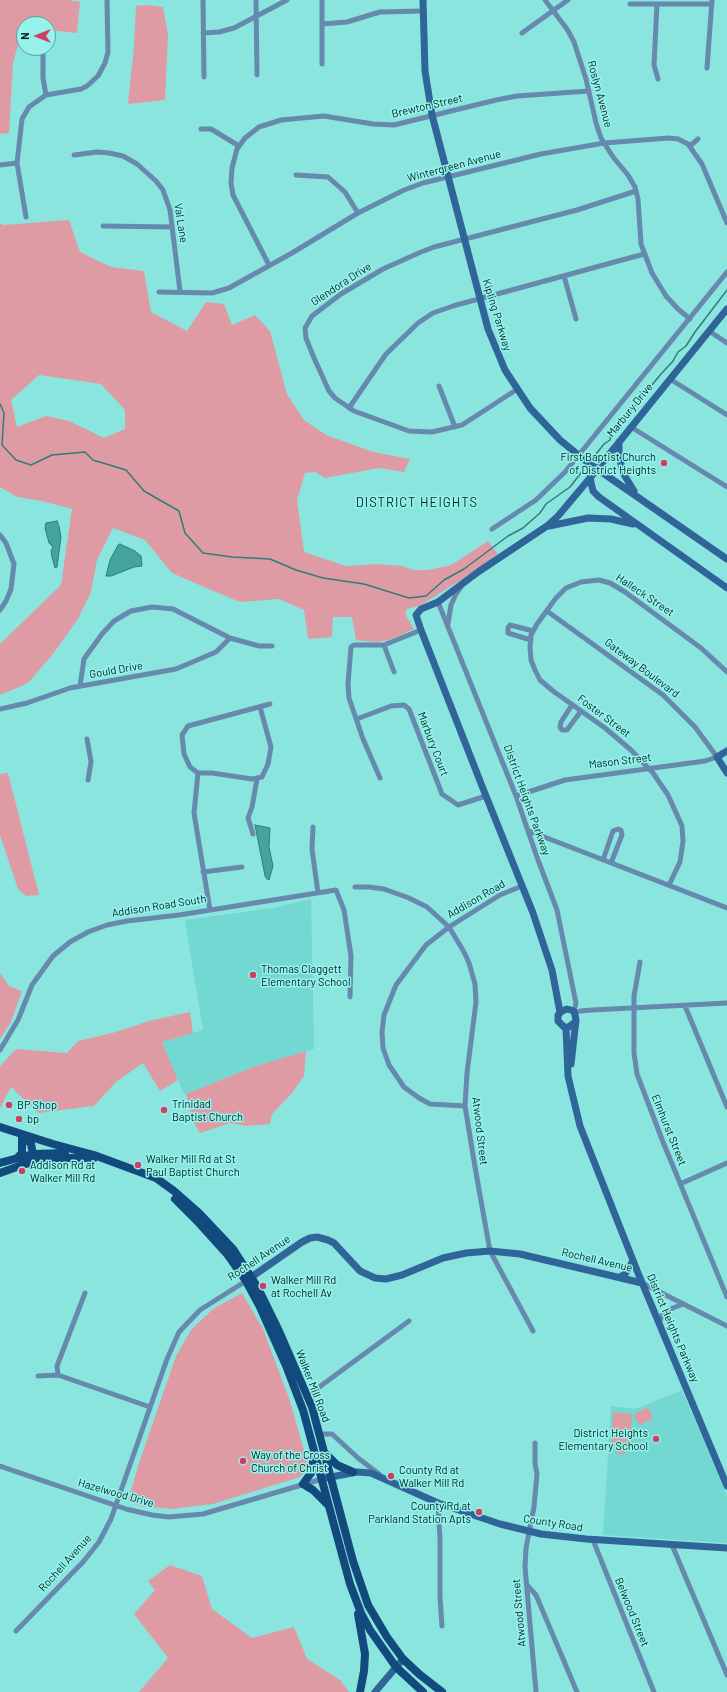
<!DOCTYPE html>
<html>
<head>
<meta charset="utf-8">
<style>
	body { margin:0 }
	#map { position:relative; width:727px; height:1692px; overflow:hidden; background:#8be5df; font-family:Barlow,sans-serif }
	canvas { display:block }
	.north { position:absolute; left:16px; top:16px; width:40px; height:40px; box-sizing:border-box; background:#98f2ec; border:1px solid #5ba09c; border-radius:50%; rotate:270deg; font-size:11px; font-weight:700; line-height:16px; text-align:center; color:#002523 }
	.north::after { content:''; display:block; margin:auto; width:14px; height:18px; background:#cf3f62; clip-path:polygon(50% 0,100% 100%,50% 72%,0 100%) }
</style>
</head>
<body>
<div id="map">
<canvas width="727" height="1692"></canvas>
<div class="north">N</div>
</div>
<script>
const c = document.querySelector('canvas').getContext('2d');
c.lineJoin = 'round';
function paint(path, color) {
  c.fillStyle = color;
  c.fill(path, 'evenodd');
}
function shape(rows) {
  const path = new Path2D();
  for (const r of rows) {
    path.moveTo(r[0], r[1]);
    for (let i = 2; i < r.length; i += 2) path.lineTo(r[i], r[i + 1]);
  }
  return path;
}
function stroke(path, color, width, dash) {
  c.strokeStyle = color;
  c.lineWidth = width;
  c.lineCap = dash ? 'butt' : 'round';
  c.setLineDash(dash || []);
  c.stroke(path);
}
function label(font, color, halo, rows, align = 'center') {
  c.font = font + ' Barlow,sans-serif';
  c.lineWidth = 3;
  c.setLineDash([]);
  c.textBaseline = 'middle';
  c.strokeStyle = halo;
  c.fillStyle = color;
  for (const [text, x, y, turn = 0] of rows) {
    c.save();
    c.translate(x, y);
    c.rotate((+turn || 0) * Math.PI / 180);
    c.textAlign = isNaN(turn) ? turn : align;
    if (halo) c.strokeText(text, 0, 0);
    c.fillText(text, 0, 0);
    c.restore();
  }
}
paint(shape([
	[311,899,314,1049,253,1067,184,1095,162,1042,203,1030,185,920,273,908],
	[682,1390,727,1496,727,1543,603,1535,611,1406,635,1409]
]), '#73d8d1');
paint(shape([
	[0,0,68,0,80,2,77,33,48,30,48,24,24,24,13,63,9,133,0,134],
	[145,5,163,7,168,35,165,100,128,104,134,47,136,6],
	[69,220,80,252,111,267,144,271,151,312,187,331,206,302,224,304,232,325,255,315,270,331,287,394,304,420,326,435,373,452,410,459,404,472,379,468,325,478,315,472,305,473,297,500,304,552,346,566,377,564,402,566,413,570,428,570,451,565,488,541,498,554,464,578,421,605,407,609,405,614,414,629,389,640,376,642,356,640,352,617,333,617,332,637,308,639,304,610,279,599,240,602,204,587,172,573,145,540,113,528,97,560,91,592,78,619,53,654,28,683,0,695,0,644,61,585,72,509,42,501,17,497,0,487,0,223,3,225],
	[39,375,101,384,125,410,125,429,104,438,69,421,46,416,17,427,11,400],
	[8,773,39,895,26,896,18,889,0,835,0,774],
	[0,973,9,986,22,991,11,1022,0,1039],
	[190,1012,193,1033,162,1042,178,1080,160,1091,143,1063,116,1082,94,1106,38,1113,11,1087,0,1108,0,1066,16,1049,67,1053,78,1041,116,1032,149,1021],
	[306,1051,304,1076,292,1093,272,1114,270,1124,246,1126,230,1123,200,1133,192,1120,186,1094,253,1067],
	[242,1293,263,1329,290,1401,309,1468,300,1477,213,1504,172,1509,141,1506,128,1501,139,1463,176,1356,191,1330,213,1309],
	[648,1407,653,1419,639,1425,634,1414],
	[613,1412,632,1414,630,1446,617,1446,626,1447,625,1454,615,1453,616,1446,611,1445],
	[170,1565,202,1576,212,1609,252,1638,294,1627,307,1659,340,1680,349,1692,139,1692,168,1658,134,1614,155,1590,148,1581]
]), '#df9ba4');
const water = shape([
	[57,521,59,526,61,537,57,567,55,568,52,557,51,551,53,547,49,543,45,528,46,523,57,521],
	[120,544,135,551,141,556,142,566,134,567,111,576,106,576,110,560,118,545,120,544],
	[255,825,270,828,269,847,273,866,269,880,267,879,265,876,255,825]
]);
paint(water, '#43a39e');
stroke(water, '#2f7d79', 1);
stroke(shape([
	[0,404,4,413,2,445,16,460,31,465,52,455,85,452,93,460,126,470,144,491,179,511,185,533,203,553,232,557,270,559,296,570,323,578,364,584,409,598,426,596,444,580,464,569,508,536,523,528,540,513,546,504,570,487,584,469],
	[593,458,604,444,610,440,611,432,617,427,661,374,673,361,678,352,686,346,695,332,727,290]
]), '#2f7d79', 1.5);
stroke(shape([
	[203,0,204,77],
	[256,0,257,75],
	[322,0,322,64],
	[545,0,567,29,574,42,586,79,596,123,601,138,613,157,628,175,635,187,638,199,641,244,652,273,666,296,678,309,690,319],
	[630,4,712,4],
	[657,4,654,65,658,79],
	[322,24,347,22,380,12,423,11],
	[203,33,219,32,234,28,287,0],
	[522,33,568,0],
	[43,53,43,78,46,95],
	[707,68,712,0],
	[201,129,211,129,239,146],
	[690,146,698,139],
	[74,155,97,152,109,153,123,156,137,164,156,181,163,190,170,210,180,291],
	[0,165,17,163],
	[296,175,328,177,345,192,358,213],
	[26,217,17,163,22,119,29,107,46,95,81,89,87,86,98,76,105,63,108,52,107,0],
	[103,226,172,227],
	[269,265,233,195,231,183,232,168,237,149,245,138,259,127,281,120,324,116,373,124,394,125,496,100,517,96,589,91],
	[564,276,576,319],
	[159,292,212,293,229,288,292,253,358,213,404,190,423,183,541,154,604,143,669,138,678,139,688,144,702,164,727,223],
	[709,331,727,343],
	[670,379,727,415],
	[439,386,455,427],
	[516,390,462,425,432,432,409,431,354,411,335,398,329,391,314,358,306,338,305,328,312,316,341,294,383,269,421,252,434,247,577,210,636,191],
	[349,408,386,354,418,323,433,313,453,306,644,254],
	[631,427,727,487],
	[492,529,536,500,565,472,727,272],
	[0,535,6,543,14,564,11,589,6,601,0,610],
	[438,602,516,796,538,860,557,910,576,1003,574,1011],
	[448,624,451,605,456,594,461,587],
	[531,640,508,633,508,628,510,625,533,631],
	[384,645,394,672],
	[80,686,84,659,102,634,114,621,131,611,152,607,173,609,230,638,259,646,272,646],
	[572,705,561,722,560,727,562,730,567,730,581,711],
	[260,707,271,747,268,764,262,777,252,779,212,773,198,773,190,767,184,754,182,735,188,726,270,704],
	[0,709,27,703,70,688,176,669,216,652,230,638],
	[357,719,391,706,404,705,409,709,442,794,458,805,486,796],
	[87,739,91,762,88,780],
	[198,773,194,813,210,910],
	[380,778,363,739,349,698,348,684,351,647,354,645,384,645,421,630],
	[516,796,565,780,705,761,717,757,695,727,663,695,547,611],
	[313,827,312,849,318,893],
	[529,831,727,908],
	[253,834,248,818,252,807,257,779],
	[603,860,613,831,618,829,621,830,622,835,611,863],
	[203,872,242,867],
	[669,885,680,862,683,841,682,826,668,795,653,773,631,750,605,728,553,691,540,680,535,670,531,660,530,647,531,635,537,624,556,598,566,588,581,582,599,580,610,583,625,592,701,648,727,672],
	[355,887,369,887,384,889,409,898,427,907,449,927,464,952,469,963,475,984,476,1002,467,1073,465,1106,475,1167,490,1251,533,1331],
	[640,962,634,996,634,1053,637,1074,663,1142,727,1297],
	[685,1006,727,1107],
	[575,1013,580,1011,592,1010,727,1003],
	[0,1050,18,1020,32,985,53,956,70,942,88,932,107,925,127,921,179,915,336,890,344,910,351,956,350,997],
	[465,1106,430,1104,419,1098,404,1087,389,1065,383,1048,382,1032,384,1015,396,985,426,945,449,927,500,895,522,886],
	[680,1184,727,1163],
	[642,1283,727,1326],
	[659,1324,662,1315,668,1310,683,1304],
	[58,1375,57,1366,85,1293],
	[38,1376,58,1375,150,1407],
	[307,1396,409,1321],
	[320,1434,332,1434,358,1458,379,1474],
	[535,1443,535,1464,537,1474,534,1507,526,1548,525,1567,536,1692],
	[0,1466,126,1509,152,1515,169,1517,203,1514,322,1479],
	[438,1503,440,1539,440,1597,442,1626],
	[593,1540,654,1692],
	[672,1545,727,1675],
	[527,1585,536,1595,577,1692],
	[16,1631,83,1562,99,1542,111,1519,167,1359,179,1332,200,1310,246,1281]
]), '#6789ae', 5);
stroke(shape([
	[423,0,425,71,432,115,488,329,505,370,530,408,560,440,587,462,727,559],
	[619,442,619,455,623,473,634,491],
	[590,478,593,491,599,497,727,588],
	[549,526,588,518,611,519,633,524],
	[727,751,717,757,727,773],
	[560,1012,552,970,533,913,482,786,421,630,416,615,421,609,438,602,478,572,547,526,558,516,590,478,727,309],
	[566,1028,568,1076,580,1126,638,1273,727,1486],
	[571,1064,576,1020,575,1015,574,1011,567,1009,562,1011,558,1015,558,1021,564,1027,569,1027,575,1022],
	[620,1277,625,1274,633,1261],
	[247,1280,302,1242,310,1238,317,1237,328,1240,334,1243,360,1271,375,1278,386,1279,402,1275,443,1258,466,1253,490,1251,520,1254,642,1283],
	[326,1478,357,1472,371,1473,438,1503,500,1524,541,1534,586,1539,727,1548],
	[375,1692,403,1659]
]), '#306599', 7);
stroke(shape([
	[0,1127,53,1144,94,1155,156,1178,174,1191,199,1213,233,1249,258,1288,279,1331,312,1407,353,1561,368,1605,387,1637,403,1659,419,1674,442,1692],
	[23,1136,31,1144,34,1159],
	[17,1158,22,1153,22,1135],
	[0,1163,33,1154,65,1153],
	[0,1173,25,1164,53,1158,94,1158],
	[175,1199,199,1223,227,1254,246,1281,259,1305,287,1368,303,1410,350,1584,361,1613,370,1630,396,1667,423,1692],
	[326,1454,337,1465,353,1472],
	[314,1455,311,1473,303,1484,313,1490,328,1505],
	[358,1614,365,1654,364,1671,360,1692]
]), '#134a7d', 8);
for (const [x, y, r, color] of [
	[664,463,4,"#cf3f62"],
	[253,975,4,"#cf3f62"],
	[9,1105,4,"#cf3f62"],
	[164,1110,4,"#cf3f62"],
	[19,1119,4,"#cf3f62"],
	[138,1165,4,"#cf3f62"],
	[22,1171,4,"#cf3f62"],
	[263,1286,4,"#cf3f62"],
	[656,1439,4,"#cf3f62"],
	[243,1461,4,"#cf3f62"],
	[391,1476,4,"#cf3f62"],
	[479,1512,4,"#cf3f62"]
]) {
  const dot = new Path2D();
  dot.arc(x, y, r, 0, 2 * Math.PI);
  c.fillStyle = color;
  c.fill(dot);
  stroke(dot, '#98f2ec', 1.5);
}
label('11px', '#002523', '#98f2ec', [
	["Roslyn Avenue",600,94,75],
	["Brewton Street",427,106,-13],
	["Wintergreen Avenue",454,166,-15],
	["Val Lane",181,223,81],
	["Glendora Drive",341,284,-33],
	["Kipling Parkway",497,315,73],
	["Marbury Drive",630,410,-51],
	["Halleck Street",645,595,34],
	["Gateway Boulevard",642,668,37],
	["Gould Drive",116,670,-10],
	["Foster Street",604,716,37],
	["Marbury Court",433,744,69],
	["Mason Street",620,761,-7],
	["District Heights Parkway",527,800,70],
	["Addison Road",476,899,-30],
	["Addison Road South",159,906,-9],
	["Elmhurst Street",669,1130,68],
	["Atwood Street",480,1131,83],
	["Rochell Avenue",259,1258,-34],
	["Rochell Avenue",597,1260,13],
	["District Heights Parkway",673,1328,67],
	["Walker Mill Road",313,1386,69],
	["Hazelwood Drive",116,1493,16],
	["County Road",553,1523,9],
	["Rochell Avenue",65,1563,-48],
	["Belwood Street",632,1612,68],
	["Atwood Street",519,1613,-95]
]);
label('11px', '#002523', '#98f2ec', [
	["First Baptist Church",656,457,"right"],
	["of District Heights",656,470,"right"],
	["Thomas Claggett",261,969],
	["Elementary School",261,982],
	["Trinidad",172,1104],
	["Baptist Church",172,1117],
	["BP Shop",17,1105],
	["bp",27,1119],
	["Walker Mill Rd at St",146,1159],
	["Paul Baptist Church",146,1172],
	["Addison Rd at",30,1165],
	["Walker Mill Rd",30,1178],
	["Walker Mill Rd",271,1280],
	["at Rochell Av",271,1293],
	["District Heights",648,1433,"right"],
	["Elementary School",648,1446,"right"],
	["Way of the Cross",251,1455],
	["Church of Christ",251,1468],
	["County Rd at",399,1470],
	["Walker Mill Rd",399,1483],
	["County Rd at",471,1506,"right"],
	["Parkland Station Apts",471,1519,"right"]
], 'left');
c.letterSpacing = '1px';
label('13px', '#002523', '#98f2ec', [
	["DISTRICT HEIGHTS",417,503]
]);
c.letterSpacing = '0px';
</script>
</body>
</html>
